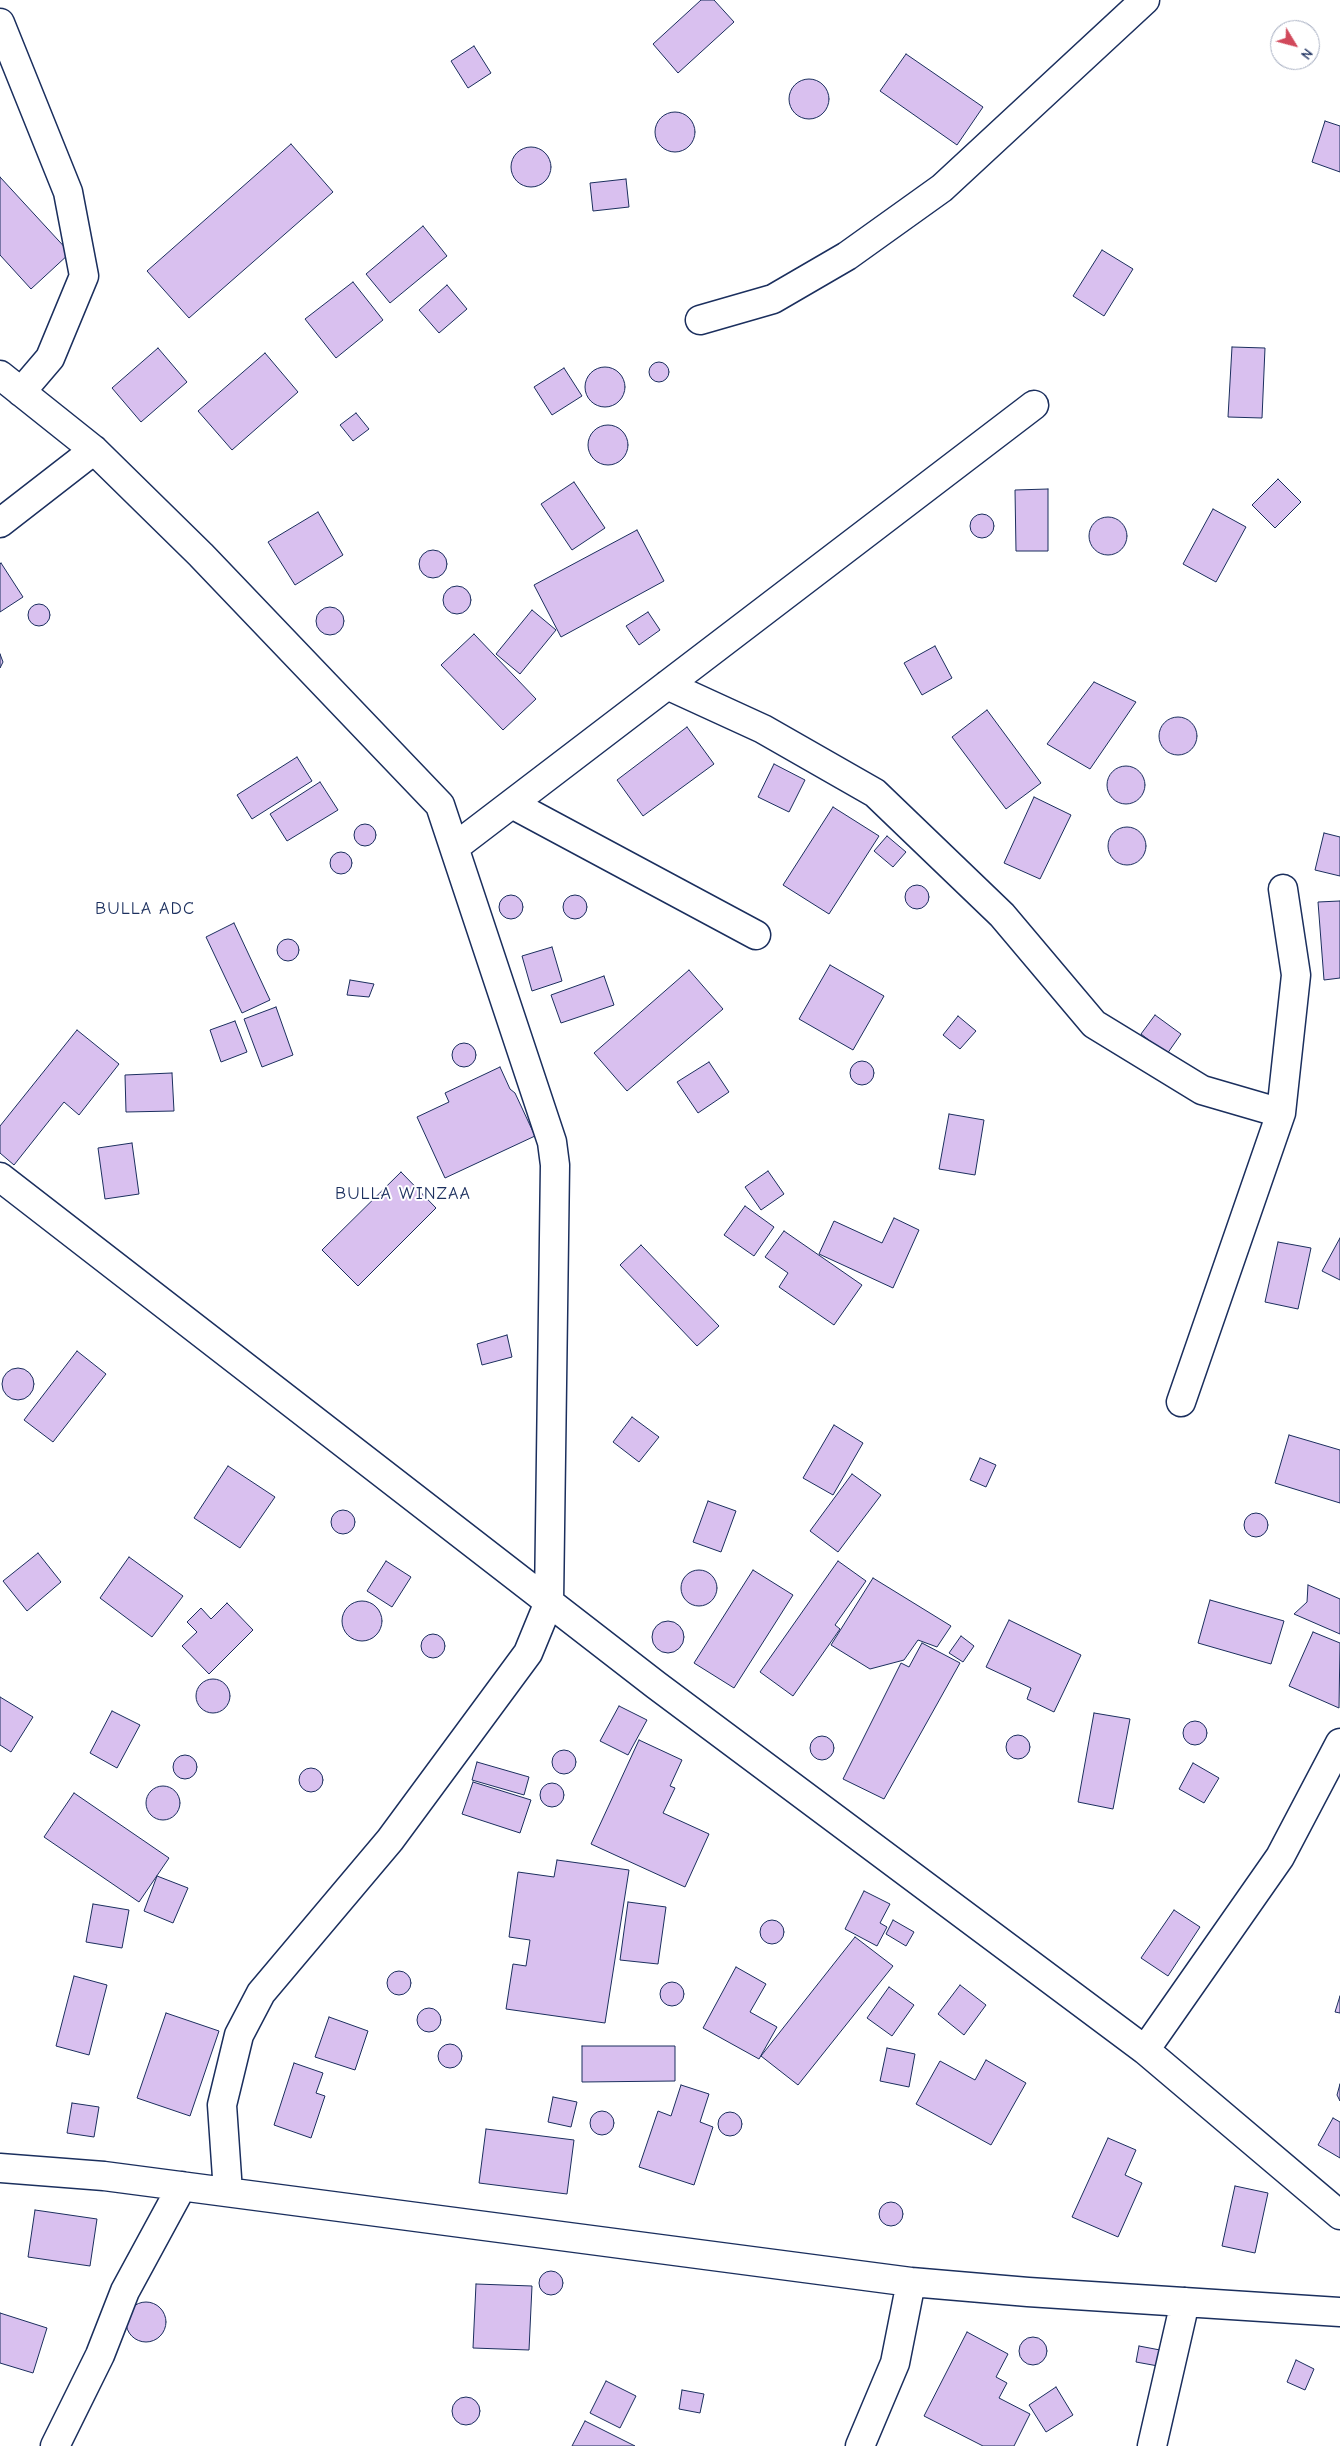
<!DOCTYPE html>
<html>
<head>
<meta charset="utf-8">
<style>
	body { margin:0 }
	#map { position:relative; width:1340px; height:2446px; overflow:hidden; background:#fff; font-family:"Comic Neue",sans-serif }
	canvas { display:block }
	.north { position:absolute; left:1270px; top:20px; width:50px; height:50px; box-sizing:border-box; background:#fff; border:1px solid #a4acbf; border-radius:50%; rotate:127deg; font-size:14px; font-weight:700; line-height:20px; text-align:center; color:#1b2f5e }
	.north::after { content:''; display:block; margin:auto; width:18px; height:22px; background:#d1495b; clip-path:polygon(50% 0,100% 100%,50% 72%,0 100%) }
</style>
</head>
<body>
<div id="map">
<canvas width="1340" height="2446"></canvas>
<div class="north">N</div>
</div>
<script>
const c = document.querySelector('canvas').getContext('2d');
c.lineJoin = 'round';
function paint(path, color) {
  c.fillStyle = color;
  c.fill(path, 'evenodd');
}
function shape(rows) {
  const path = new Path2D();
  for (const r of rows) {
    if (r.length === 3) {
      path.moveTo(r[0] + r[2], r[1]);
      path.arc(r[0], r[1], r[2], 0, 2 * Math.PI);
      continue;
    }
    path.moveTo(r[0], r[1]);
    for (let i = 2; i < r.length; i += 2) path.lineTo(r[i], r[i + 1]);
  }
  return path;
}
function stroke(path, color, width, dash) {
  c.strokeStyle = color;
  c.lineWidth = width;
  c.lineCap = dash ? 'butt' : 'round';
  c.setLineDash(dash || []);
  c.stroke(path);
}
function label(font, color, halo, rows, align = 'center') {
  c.font = font + ' "Comic Neue",sans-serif';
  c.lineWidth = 4;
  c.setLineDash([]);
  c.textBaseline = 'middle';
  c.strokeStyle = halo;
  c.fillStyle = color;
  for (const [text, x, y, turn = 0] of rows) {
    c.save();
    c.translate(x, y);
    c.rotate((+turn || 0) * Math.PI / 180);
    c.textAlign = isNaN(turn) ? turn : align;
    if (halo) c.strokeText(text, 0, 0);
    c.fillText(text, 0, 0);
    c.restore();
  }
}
const building = shape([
	[701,0,714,0,734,22,678,73,653,44,701,0],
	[474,46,491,73,468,88,451,61,474,46],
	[906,54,983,107,957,145,880,91,906,54],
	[809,99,20],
	[675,132,20],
	[1325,121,1340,126,1340,172,1312,162,1325,121],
	[291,144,333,192,189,318,147,271,291,144],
	[531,167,20],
	[0,177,70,253,31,289,0,255,0,177],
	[626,179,629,207,593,211,590,183,626,179],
	[423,226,447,256,390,303,366,274,423,226],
	[1102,250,1133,269,1104,316,1073,296,1102,250],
	[353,282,383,320,336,358,305,319,353,282],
	[447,285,467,309,439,333,419,310,447,285],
	[1232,347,1265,348,1262,418,1228,417,1232,347],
	[158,348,187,382,141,422,112,388,158,348],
	[265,353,298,392,232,450,198,411,265,353],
	[659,372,10],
	[605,387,20],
	[564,368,582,396,552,415,534,387,564,368],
	[356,413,369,429,353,441,340,425,356,413],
	[608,445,20],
	[1278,479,1301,502,1275,528,1252,505,1278,479],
	[574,482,605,528,572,550,541,504,574,482],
	[1048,489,1048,551,1016,551,1015,490,1048,489],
	[1213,509,1246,527,1216,582,1183,564,1213,509],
	[318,512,343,555,295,585,268,542,318,512],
	[982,526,12],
	[1108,536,19],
	[637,530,664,581,561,637,534,585,637,530],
	[433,564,14],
	[1,563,23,597,0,612,0,564,1,563],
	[457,600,14],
	[39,615,11],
	[330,621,14],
	[532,610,556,630,520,674,496,654,532,610],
	[648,612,660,630,639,645,626,626,648,612],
	[474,634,536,699,503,730,441,665,474,634],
	[935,646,952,678,922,695,904,663,935,646],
	[0,654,3,662,0,668,0,654],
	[1094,682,1136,702,1090,769,1047,744,1094,682],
	[987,710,1041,783,1006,809,952,737,987,710],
	[1178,736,19],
	[687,727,714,764,643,816,617,780,687,727],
	[297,757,312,781,252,819,237,795,297,757],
	[774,764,805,780,789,812,758,797,774,764],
	[1126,785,19],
	[320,782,338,810,287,841,270,814,320,782],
	[1034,797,1071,815,1040,879,1004,863,1034,797],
	[833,807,879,836,829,914,783,885,833,807],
	[365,835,11],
	[1127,846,19],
	[1324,833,1340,837,1340,876,1315,870,1324,833],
	[887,836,906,852,893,867,874,851,887,836],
	[341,863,11],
	[917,897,12],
	[575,907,12],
	[511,907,12],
	[1340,901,1340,978,1324,980,1318,902,1340,901],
	[234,923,270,1000,242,1013,206,937,234,923],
	[288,950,11],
	[552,947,562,981,532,991,522,956,552,947],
	[830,965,884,996,853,1050,799,1019,830,965],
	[689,970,723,1009,627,1091,594,1053,689,970],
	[604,976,614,1005,561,1023,551,995,604,976],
	[350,980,374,984,369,997,347,995,350,980],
	[276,1007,293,1055,262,1067,244,1019,276,1007],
	[1155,1015,1181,1034,1167,1054,1141,1034,1155,1015],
	[958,1016,976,1031,960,1049,943,1035,958,1016],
	[235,1021,247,1052,221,1062,210,1030,235,1021],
	[77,1030,119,1064,79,1115,64,1102,14,1165,0,1153,0,1126,77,1030],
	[464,1055,12],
	[862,1073,12],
	[709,1062,729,1092,698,1113,677,1082,709,1062],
	[500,1067,510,1089,515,1093,535,1136,445,1178,417,1117,449,1102,445,1093,500,1067],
	[172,1073,174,1111,126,1112,125,1075,172,1073],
	[949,1114,984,1120,975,1175,939,1169,949,1114],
	[132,1143,139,1194,105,1199,98,1148,132,1143],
	[768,1171,784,1194,761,1210,745,1187,768,1171],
	[401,1172,436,1208,358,1286,322,1250,401,1172],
	[745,1206,774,1227,754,1256,724,1235,745,1206],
	[894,1218,919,1230,893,1288,819,1254,834,1221,882,1243,894,1218],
	[784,1231,862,1285,834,1325,779,1287,788,1273,765,1257,784,1231],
	[1340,1238,1340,1280,1322,1271,1340,1238],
	[1278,1242,1311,1248,1298,1309,1265,1302,1278,1242],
	[641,1245,719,1326,697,1346,620,1265,641,1245],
	[507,1335,512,1357,482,1365,477,1344,507,1335],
	[77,1351,106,1374,53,1442,24,1420,77,1351],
	[18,1384,16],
	[632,1417,659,1437,639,1462,613,1442,632,1417],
	[834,1425,863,1443,833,1495,803,1478,834,1425],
	[1289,1435,1340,1450,1340,1503,1275,1483,1289,1435],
	[980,1458,996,1465,986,1487,970,1480,980,1458],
	[228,1466,275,1497,240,1548,194,1518,228,1466],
	[852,1474,881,1495,838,1552,810,1531,852,1474],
	[708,1501,736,1511,721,1552,693,1542,708,1501],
	[343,1522,12],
	[1256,1525,12],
	[38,1553,61,1582,27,1611,3,1581,38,1553],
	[129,1557,183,1596,152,1637,100,1598,129,1557],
	[386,1561,411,1577,392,1607,367,1591,386,1561],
	[838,1561,866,1581,835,1625,840,1629,793,1696,760,1672,838,1561],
	[753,1570,793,1595,734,1688,694,1663,753,1570],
	[699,1588,18],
	[873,1578,951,1626,937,1647,918,1640,904,1660,870,1669,831,1645,873,1578],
	[1308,1585,1340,1599,1340,1634,1294,1614,1307,1602,1308,1585],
	[1210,1600,1284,1621,1271,1664,1198,1643,1210,1600],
	[362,1621,20],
	[227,1603,253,1630,209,1674,182,1646,197,1632,187,1622,201,1608,211,1619,227,1603],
	[1009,1620,1081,1655,1054,1712,1027,1699,1031,1688,986,1667,1009,1620],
	[668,1637,16],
	[1313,1632,1340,1643,1339,1708,1289,1686,1313,1632],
	[433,1646,12],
	[961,1636,974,1646,963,1662,949,1653,961,1636],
	[922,1643,960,1663,884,1799,843,1779,901,1663,909,1667,922,1643],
	[213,1696,17],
	[0,1697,33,1717,11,1752,0,1745,0,1697],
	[619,1706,647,1720,628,1755,600,1741,619,1706],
	[112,1711,140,1725,117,1768,90,1753,112,1711],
	[1094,1713,1130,1719,1113,1809,1078,1802,1094,1713],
	[1195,1733,12],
	[1018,1747,12],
	[822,1748,12],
	[639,1740,682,1760,670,1786,675,1788,663,1813,709,1834,685,1887,591,1844,639,1740],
	[564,1762,12],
	[185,1767,12],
	[477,1762,529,1777,524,1795,472,1780,477,1762],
	[1193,1763,1219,1778,1204,1803,1179,1789,1193,1763],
	[311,1780,12],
	[473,1782,531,1800,520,1833,462,1814,473,1782],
	[552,1795,12],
	[163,1803,17],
	[74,1793,169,1858,139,1902,44,1837,74,1793],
	[557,1860,629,1870,605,2023,506,2009,513,1964,526,1966,530,1940,509,1937,518,1872,554,1877,557,1860],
	[157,1876,188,1888,173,1923,144,1911,157,1876],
	[864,1891,890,1904,880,1923,887,1927,877,1946,845,1929,864,1891],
	[628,1902,666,1907,658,1964,620,1960,628,1902],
	[93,1904,129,1910,122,1948,86,1942,93,1904],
	[1174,1910,1200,1927,1168,1976,1141,1958,1174,1910],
	[772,1932,12],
	[893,1920,914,1932,906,1946,886,1934,893,1920],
	[855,1937,893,1966,798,2085,761,2056,855,1937],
	[736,1967,766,1984,750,2012,777,2027,759,2059,703,2028,736,1967],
	[399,1983,12],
	[74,1976,107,1985,89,2055,56,2046,74,1976],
	[672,1994,12],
	[960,1985,986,2005,964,2035,938,2014,960,1985],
	[889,1987,914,2005,892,2036,867,2018,889,1987],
	[1340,1996,1340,2013,1335,2012,1340,1996],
	[429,2020,12],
	[166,2013,219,2031,190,2116,137,2098,166,2013],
	[329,2017,368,2031,355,2070,315,2057,329,2017],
	[450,2056,12],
	[582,2046,675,2046,675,2081,582,2082,582,2046],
	[887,2048,915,2054,909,2087,880,2081,887,2048],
	[986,2060,1026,2083,991,2145,916,2104,940,2061,975,2080,986,2060],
	[294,2063,323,2073,316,2093,325,2096,311,2138,274,2125,294,2063],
	[1340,2084,1340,2101,1337,2095,1340,2084],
	[681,2085,709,2094,700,2122,713,2127,694,2185,639,2167,658,2111,671,2116,681,2085],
	[553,2097,577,2102,571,2127,548,2122,553,2097],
	[72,2103,99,2107,94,2137,67,2133,72,2103],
	[602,2123,12],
	[730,2124,12],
	[1333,2118,1340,2122,1340,2158,1318,2145,1333,2118],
	[486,2129,574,2140,567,2194,479,2183,486,2129],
	[1108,2138,1136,2150,1125,2175,1142,2183,1118,2237,1072,2217,1108,2138],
	[1235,2186,1268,2193,1255,2253,1222,2246,1235,2186],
	[891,2214,12],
	[35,2210,97,2219,90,2266,28,2257,35,2210],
	[551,2283,12],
	[476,2284,532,2286,529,2350,473,2348,476,2284],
	[146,2322,20],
	[0,2313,47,2328,33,2373,0,2363,0,2313],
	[967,2332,1008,2354,996,2377,1007,2383,999,2398,1030,2414,1014,2446,983,2446,924,2416,967,2332],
	[1033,2351,14],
	[1139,2346,1160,2350,1158,2366,1136,2362,1139,2346],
	[1296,2360,1314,2369,1305,2390,1287,2382,1296,2360],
	[606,2381,636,2396,620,2428,590,2413,606,2381],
	[1056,2387,1073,2415,1046,2432,1029,2405,1056,2387],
	[682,2390,704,2394,700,2413,679,2409,682,2390],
	[466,2411,14],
	[585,2421,635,2446,572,2446,585,2421]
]);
paint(building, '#d9c0ef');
stroke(building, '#1b2f5e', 1);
const minor = shape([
	[0,23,68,192,84,276,50,358,21,392],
	[700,320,773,299,847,256,942,188,1145,0],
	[0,375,94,450,201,555,440,805,552,1142,555,1165,549,1602,528,1653,390,1840,261,1993,239,2035,222,2105,228,2192],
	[0,523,94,450],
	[667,685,763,729,875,793,1002,915,1094,1024,1202,1090,1281,1113,1296,975,1283,889],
	[512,804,756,935],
	[455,847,1034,405],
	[0,1177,656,1685,1145,2050,1340,2215],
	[1181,1402,1281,1113],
	[1145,2050,1280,1857,1340,1743],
	[0,2168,104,2176,911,2282,1028,2292,1340,2312],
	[55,2446,100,2355,125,2291,182,2186],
	[860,2446,895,2363,911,2282],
	[1152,2446,1185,2302]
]);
stroke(minor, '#1b2f5e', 31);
stroke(minor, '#fff', 28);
c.letterSpacing = '1px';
label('18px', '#1b2f5e', '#fff', [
	["BULLA ADC",145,909],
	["BULLA WINZAA",403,1194]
]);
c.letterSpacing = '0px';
</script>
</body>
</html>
